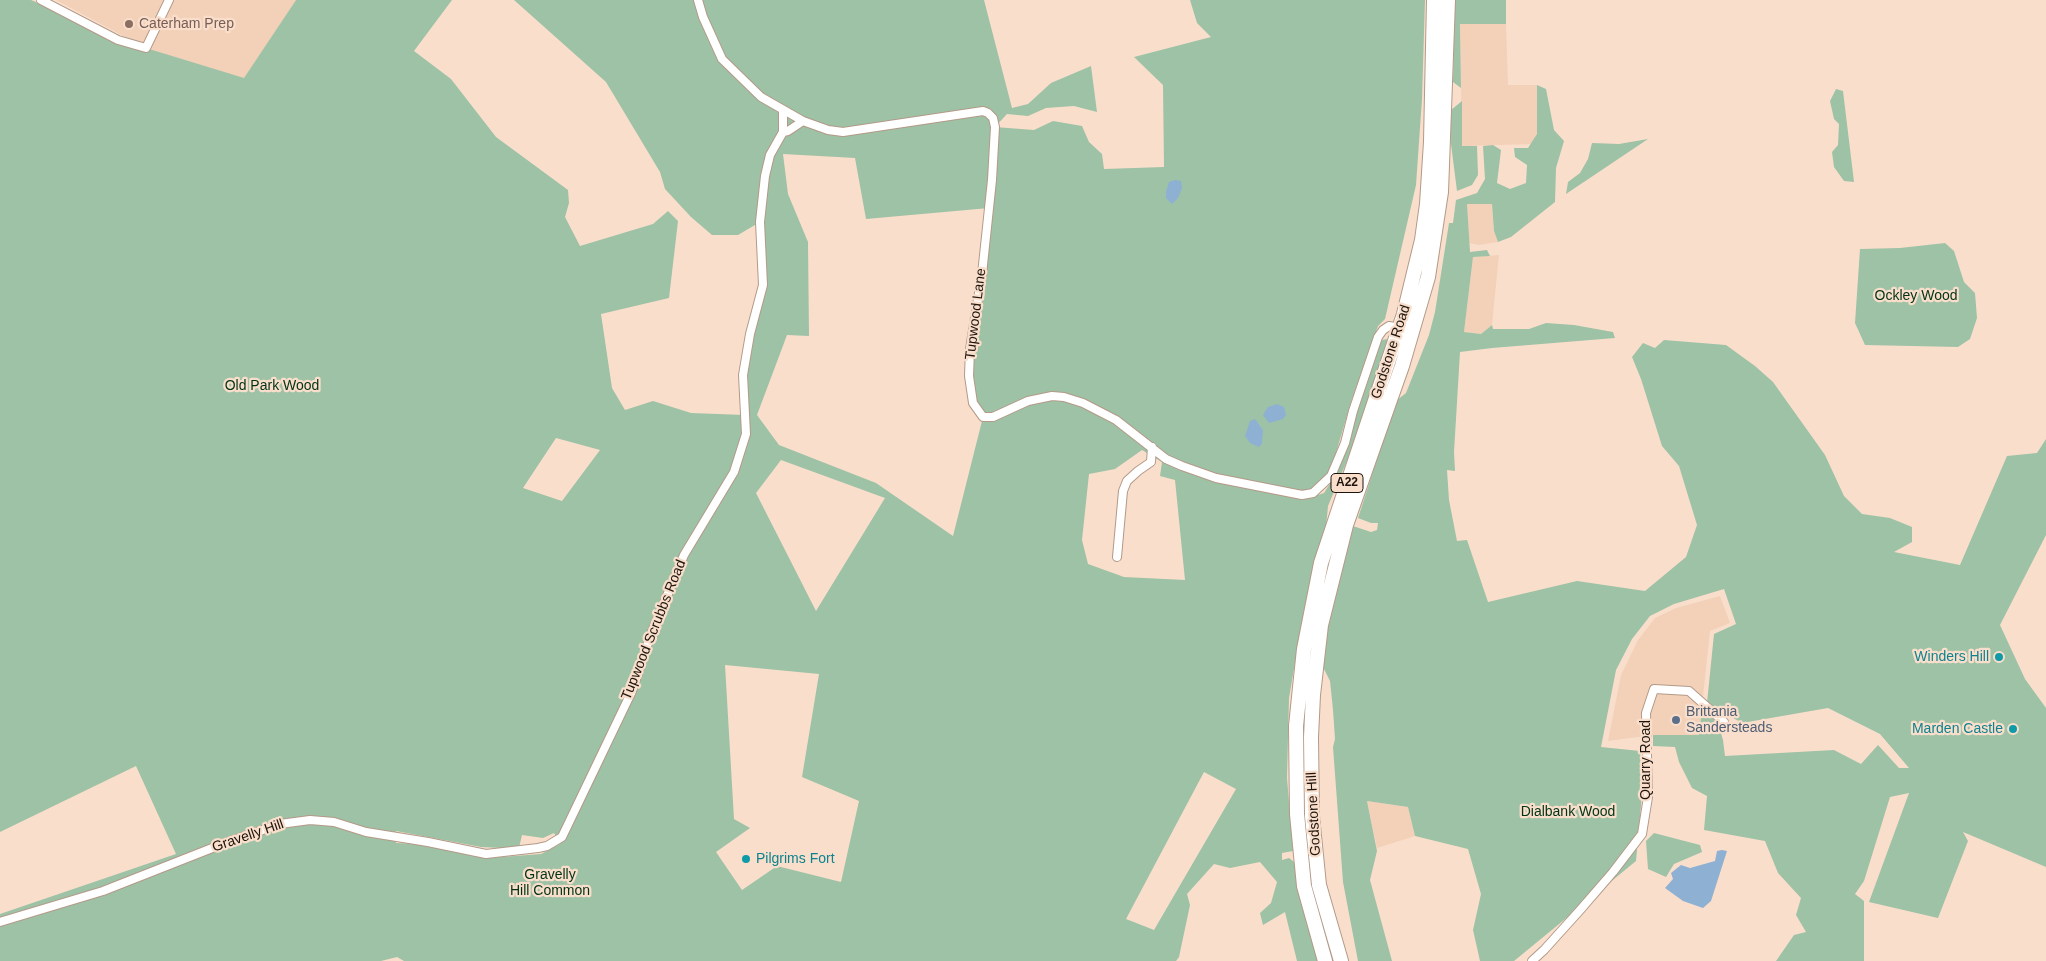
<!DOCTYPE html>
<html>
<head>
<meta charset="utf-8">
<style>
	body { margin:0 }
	canvas { display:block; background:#f9decb }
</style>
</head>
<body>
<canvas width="2046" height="961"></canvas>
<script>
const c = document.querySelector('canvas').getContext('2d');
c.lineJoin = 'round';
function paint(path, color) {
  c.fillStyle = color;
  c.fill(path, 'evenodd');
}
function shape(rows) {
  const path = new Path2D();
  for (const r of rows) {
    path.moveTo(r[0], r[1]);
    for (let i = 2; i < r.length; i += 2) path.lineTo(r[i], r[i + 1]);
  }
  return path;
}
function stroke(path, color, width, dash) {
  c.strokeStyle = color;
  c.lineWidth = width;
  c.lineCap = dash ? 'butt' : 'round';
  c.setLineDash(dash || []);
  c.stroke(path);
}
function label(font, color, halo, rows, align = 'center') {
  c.font = font + ' Helvetica,sans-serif';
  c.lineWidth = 4.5;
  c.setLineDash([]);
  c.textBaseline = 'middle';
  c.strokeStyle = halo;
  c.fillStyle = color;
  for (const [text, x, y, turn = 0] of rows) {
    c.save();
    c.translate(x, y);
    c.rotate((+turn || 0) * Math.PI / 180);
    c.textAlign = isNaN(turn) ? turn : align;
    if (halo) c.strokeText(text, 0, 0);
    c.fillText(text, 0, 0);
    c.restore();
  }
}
paint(shape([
	[56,0,296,0,244,79,146,48],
	[1460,23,1506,24,1508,85,1537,85,1537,144,1462,146],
	[1492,203,1494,231,1498,242,1479,245,1469,243,1467,204],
	[1499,255,1492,325,1481,334,1464,332,1473,257],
	[1720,596,1730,623,1710,631,1699,735,1653,735,1608,741,1621,675,1638,640,1655,618,1676,608],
	[1367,801,1408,807,1415,836,1377,848]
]), '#f3d1b9');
paint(shape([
	[0,0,31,0,146,48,244,78,296,0,452,0,414,51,451,79,496,137,568,190,569,203,565,217,580,246,653,224,668,211,678,221,669,298,601,314,612,388,625,410,653,401,691,413,744,415,743,375,763,285,760,222,738,235,712,235,691,217,665,189,660,172,606,82,514,0,984,0,1012,108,1028,104,1051,83,1091,66,1097,112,1074,106,1046,108,1028,116,1007,114,995,127,1034,130,1053,121,1082,126,1089,142,1102,154,1104,169,1164,167,1163,85,1134,57,1211,37,1197,23,1190,0,1425,0,1422,99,1416,185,1385,319,1378,326,1351,402,1330,473,1313,490,1302,491,1266,484,1296,497,1312,497,1324,493,1336,474,1380,345,1382,340,1388,339,1391,342,1367,413,1328,506,1325,538,1304,610,1289,698,1287,778,1293,851,1282,853,1282,860,1289,858,1298,865,1319,961,1297,961,1285,912,1263,925,1260,913,1271,903,1277,882,1260,862,1230,868,1214,864,1187,894,1190,905,1179,957,1176,961,404,961,397,957,381,961,0,961,0,914,176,854,136,766,0,832],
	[783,154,855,158,866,219,989,208,970,349,973,403,983,417,953,536,876,483,779,445,757,415,787,335,809,336,808,242,788,194],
	[556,438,600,450,562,501,523,488],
	[1142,450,1162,462,1160,476,1175,480,1185,580,1124,577,1088,564,1082,540,1089,474,1115,469],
	[781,460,885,498,816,611,756,493],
	[725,665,819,674,802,777,859,801,841,882,777,866,742,890,716,852,750,828,734,819],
	[1204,772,1236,789,1154,930,1126,919],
	[396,831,481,847,502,848,518,852,522,835,543,838,554,833,560,844,541,854,488,858,419,844,396,843],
	[1455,0,1506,0,1506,24,1460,24,1461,88,1453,82],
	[1537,85,1546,89,1554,130,1564,141,1556,168,1555,202,1511,237,1498,242,1494,231,1492,204,1467,204,1470,252,1487,250,1490,256,1473,257,1464,332,1481,334,1492,325,1493,329,1529,329,1546,323,1574,325,1613,332,1615,338,1492,348,1460,352,1454,452,1455,471,1447,470,1449,500,1457,541,1467,540,1488,602,1577,581,1645,591,1686,557,1697,525,1679,466,1662,446,1641,379,1632,357,1643,343,1655,348,1664,340,1726,345,1755,366,1773,382,1825,455,1844,496,1862,514,1890,518,1912,527,1912,542,1894,552,1960,565,2007,456,2037,453,2046,439,2046,535,2000,625,2025,679,2046,708,2046,867,1963,832,1968,841,1938,918,1869,902,1909,793,1890,797,1864,881,1855,894,1864,901,1864,961,1776,961,1794,935,1806,932,1796,915,1801,898,1778,873,1765,841,1704,830,1707,796,1692,788,1679,762,1675,747,1653,746,1653,735,1699,735,1702,708,1718,723,1723,740,1725,756,1834,750,1861,764,1878,745,1899,768,1909,768,1880,734,1828,708,1742,723,1707,703,1714,634,1736,624,1724,589,1674,604,1650,616,1632,639,1616,670,1601,747,1640,751,1642,794,1636,861,1514,961,1480,961,1473,930,1481,894,1468,849,1415,836,1408,807,1367,801,1377,851,1370,880,1392,961,1358,961,1343,882,1333,747,1335,739,1333,710,1330,681,1322,665,1325,630,1350,525,1371,532,1377,530,1378,523,1371,523,1358,518,1396,401,1406,393,1429,335,1435,312,1449,223,1453,223,1456,200,1477,193,1485,179,1483,146,1493,145,1501,150,1497,183,1510,189,1526,183,1527,165,1515,157,1514,148,1528,148,1537,134],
	[1836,89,1843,91,1854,182,1844,181,1834,167,1832,152,1838,145,1839,124,1834,119,1830,101],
	[1462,101,1462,146,1477,146,1478,175,1472,185,1457,191,1451,144,1451,110],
	[1648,139,1566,194,1568,182,1580,173,1588,159,1592,143,1619,144],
	[1945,243,1954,251,1964,282,1975,293,1977,318,1970,339,1958,347,1865,345,1855,323,1860,249,1900,248],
	[1654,833,1700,845,1702,852,1674,864,1666,877,1648,869,1646,841]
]), '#9ec2a6');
paint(shape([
	[1175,180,1181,181,1182,188,1178,198,1172,204,1166,198,1166,192,1169,182],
	[1277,404,1284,407,1286,415,1283,419,1269,423,1263,415,1268,407],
	[1255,419,1263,430,1262,444,1259,447,1250,443,1245,436,1250,421],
	[1722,850,1727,851,1711,901,1703,908,1683,901,1665,888,1673,879,1671,873,1681,865,1690,868,1715,861,1717,851]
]), '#8eb0d3');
const minor = shape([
	[41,0,118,40,146,48,169,0],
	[698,0,703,17,722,59,761,97,803,121],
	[783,132,788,131,803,121,828,130,843,132,983,111,988,113,993,118,995,127,992,180,982,274,970,349,969,376,973,403,983,417,993,417,1028,401,1052,396,1064,397,1083,403,1116,420,1166,459,1182,466,1216,478,1302,495,1313,493,1331,476,1345,443,1353,411,1378,337,1383,330,1389,326,1400,328],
	[783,132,783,111],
	[1117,557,1123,491,1127,481,1138,471,1151,462,1152,447],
	[0,922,103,891,225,843,280,824,310,820,334,822,366,832,428,842,486,854,538,848,547,846,562,837,632,691,651,634,684,555,734,472,746,434,743,375,750,334,763,285,760,222,765,176,770,155,783,132],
	[1532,961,1544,950,1581,909,1613,872,1642,834,1648,797,1646,713,1654,689,1689,691,1724,722]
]);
const trunk = shape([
	[1325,961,1304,886,1297,814,1296,726,1304,649,1321,563,1404,314,1422,240,1427,204,1431,142,1434,0],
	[1341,961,1319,885,1312,816,1311,737,1313,695,1321,625,1346,525,1402,366,1428,277,1441,192,1448,0]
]);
stroke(minor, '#b39a88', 10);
stroke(trunk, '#b39a88', 16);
stroke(minor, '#fff', 8);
stroke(trunk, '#fff', 14);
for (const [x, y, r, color] of [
	[129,24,5,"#8d6e63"],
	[1999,657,5,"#0f9aa8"],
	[1676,720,5,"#5c6f8a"],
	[2013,729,5,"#0f9aa8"],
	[746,859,5,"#0f9aa8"]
]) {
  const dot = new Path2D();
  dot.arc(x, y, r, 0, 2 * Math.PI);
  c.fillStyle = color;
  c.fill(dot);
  stroke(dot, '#f9decb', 2);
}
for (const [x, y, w] of [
	[1347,483,32]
]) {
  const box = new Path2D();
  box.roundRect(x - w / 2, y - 9.5, w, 19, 4);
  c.fillStyle = '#f9decb';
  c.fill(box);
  stroke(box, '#1d140d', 1);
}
label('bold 12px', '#1d140d', null, [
	["A22",1347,483]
]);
label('14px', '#785e54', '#f9decb', [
	["Caterham Prep",139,24]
], 'left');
label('14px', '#003315', '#f9decb', [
	["Ockley Wood",1916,296],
	["Old Park Wood",272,386],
	["Dialbank Wood",1568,812],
	["Gravelly",550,875],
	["Hill Common",550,891]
]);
label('14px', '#1d140d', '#f9decb', [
	["Tupwood Lane",976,314,-83],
	["Godstone Road",1391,352,-72],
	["Tupwood Scrubbs Road",654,630,-68],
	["Quarry Road",1646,760,-90],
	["Godstone Hill",1314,814,-93],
	["Gravelly Hill",248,836,-19]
]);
label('14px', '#0d838f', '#f9decb', [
	["Winders Hill",1989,657],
	["Marden Castle",2003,729],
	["Pilgrims Fort",756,859,"left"]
], 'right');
label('14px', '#4e5e75', '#f9decb', [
	["Brittania",1686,712],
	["Sandersteads",1686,728]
], 'left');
</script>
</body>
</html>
